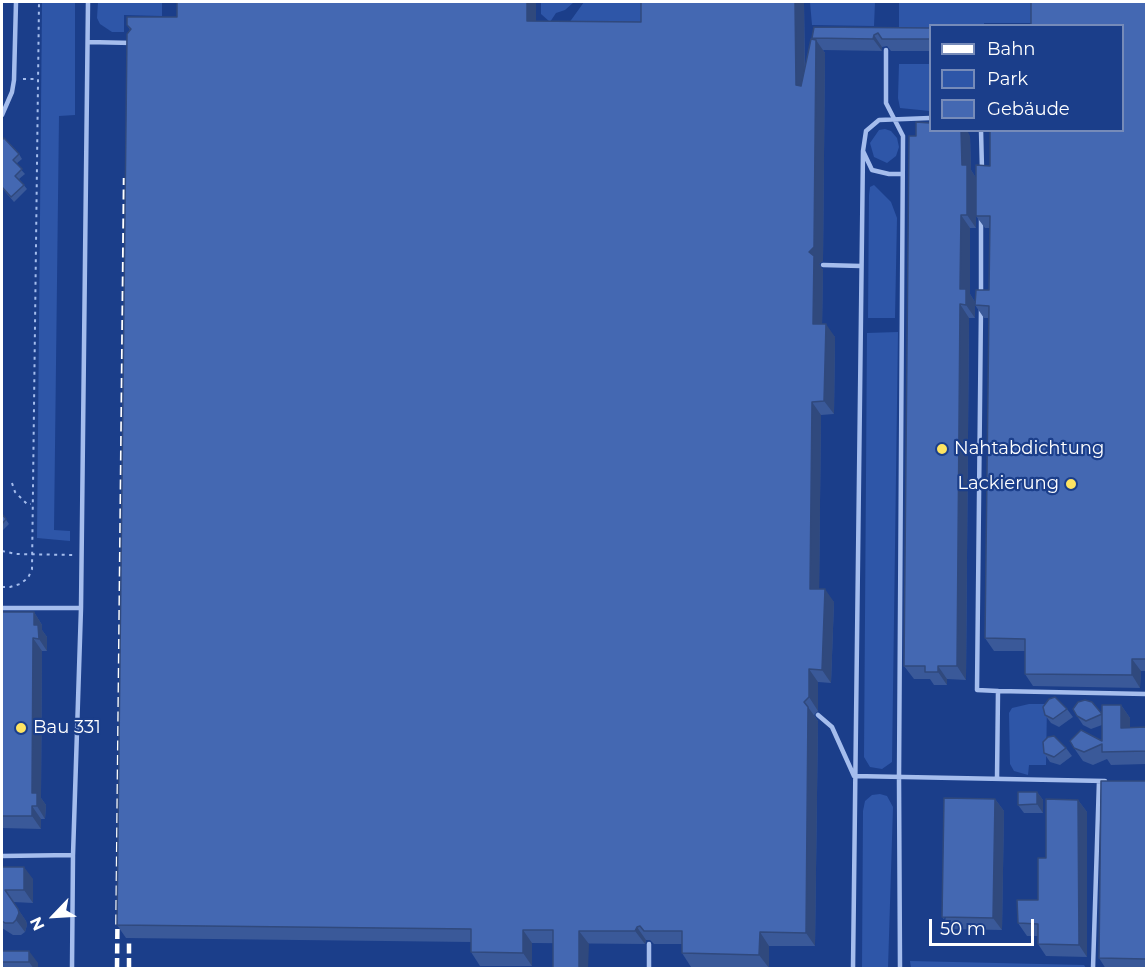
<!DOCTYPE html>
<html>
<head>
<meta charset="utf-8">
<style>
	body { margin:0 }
	#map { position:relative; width:1148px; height:970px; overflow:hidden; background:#1b3e8a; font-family:Montserrat,sans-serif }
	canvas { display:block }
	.frame { position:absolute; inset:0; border:3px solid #fff; pointer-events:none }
	.legend { position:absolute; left:929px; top:24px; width:195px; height:108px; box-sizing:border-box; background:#1b3e8a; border:2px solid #768bb9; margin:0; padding:8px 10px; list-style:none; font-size:18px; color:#fff }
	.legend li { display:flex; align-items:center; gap:12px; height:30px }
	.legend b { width:30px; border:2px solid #768bb9 }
	.north { position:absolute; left:24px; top:886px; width:60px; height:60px; -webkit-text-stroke:4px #1b3e8a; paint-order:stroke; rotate:245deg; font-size:16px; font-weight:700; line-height:24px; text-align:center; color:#fff }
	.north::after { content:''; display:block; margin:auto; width:21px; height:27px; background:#fff; clip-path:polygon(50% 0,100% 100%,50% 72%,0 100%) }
	.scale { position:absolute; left:929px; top:919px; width:105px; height:27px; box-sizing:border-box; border:3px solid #fff; border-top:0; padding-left:8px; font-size:18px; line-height:21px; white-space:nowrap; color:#fff; -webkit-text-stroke:4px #1b3e8a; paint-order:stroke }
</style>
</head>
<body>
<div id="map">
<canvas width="1148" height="970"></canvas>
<div class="frame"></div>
<ul class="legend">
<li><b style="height:8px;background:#fff"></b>Bahn</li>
<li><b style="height:16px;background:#2e56a8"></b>Park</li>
<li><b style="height:16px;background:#4468b2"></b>Gebäude</li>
</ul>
<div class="north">N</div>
<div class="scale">50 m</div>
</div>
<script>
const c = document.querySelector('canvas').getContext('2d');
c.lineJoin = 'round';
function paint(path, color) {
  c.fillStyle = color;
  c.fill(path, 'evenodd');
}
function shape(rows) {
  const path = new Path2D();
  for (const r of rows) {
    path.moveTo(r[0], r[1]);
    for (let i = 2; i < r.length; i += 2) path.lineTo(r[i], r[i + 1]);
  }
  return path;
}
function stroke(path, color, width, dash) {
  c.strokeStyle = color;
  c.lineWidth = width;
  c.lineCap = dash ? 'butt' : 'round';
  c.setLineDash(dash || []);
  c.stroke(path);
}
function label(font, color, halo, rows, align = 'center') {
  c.font = font + ' Montserrat,sans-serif';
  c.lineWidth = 4.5;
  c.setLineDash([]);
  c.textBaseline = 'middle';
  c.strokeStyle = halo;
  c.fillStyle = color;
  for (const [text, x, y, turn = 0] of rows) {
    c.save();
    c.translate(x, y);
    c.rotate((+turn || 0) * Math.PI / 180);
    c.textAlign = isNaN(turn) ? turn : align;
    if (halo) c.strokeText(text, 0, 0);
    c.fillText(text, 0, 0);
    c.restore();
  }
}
paint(shape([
	[42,2,75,2,75,115,59,116,54,530,70,531,70,541,37,538],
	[98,2,162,2,162,16,124,15,124,32,112,32,100,24,97,18],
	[541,2,574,2,565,10,556,13,550,22,541,14],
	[584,2,643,2,643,25,569,23],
	[810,2,875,2,874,26,812,25],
	[899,2,1033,2,1033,23,984,23,984,26,930,26,930,29,899,29],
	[899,64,930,64,930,111,900,108,898,98],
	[885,129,891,131,897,138,899,147,896,156,887,163,874,157,870,143,879,130],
	[874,185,891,202,897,218,895,318,868,318,869,195,870,187],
	[898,332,892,762,882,769,870,767,864,757,867,333],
	[1029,704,1047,704,1046,765,1029,765,1028,775,1014,771,1010,764,1009,713,1012,708],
	[880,794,887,796,893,807,888,968,862,967,863,811,865,801,872,795],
	[910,961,1084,965,1086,968,911,968]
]), '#2e56a8');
stroke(shape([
	[23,79,38,79],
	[12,483,15,492,27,504,31,504],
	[2,551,16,554,73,555],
	[2,587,10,587,20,584,28,578,32,569,39,2]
]), '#a5bded', 2, [3, 4.5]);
stroke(shape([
	[88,42,133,43],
	[886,50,886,103,903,136,899,778,900,968],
	[2,115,12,92,14,80,16,2],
	[981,130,982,170],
	[902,174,889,174,872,170,863,151,866,131,879,120,930,118],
	[823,265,861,266],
	[981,296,981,217],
	[981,307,977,690,998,691,997,779],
	[2,608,81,608],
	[998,691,1146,694],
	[818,715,832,727,854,776,1105,781],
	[2,856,73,855],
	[72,968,73,855,81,608,88,2],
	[649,968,649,944],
	[853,968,863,151],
	[1093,968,1099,781]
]), '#a5bded', 4.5);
stroke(shape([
	[117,968,125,178],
	[129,968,129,942]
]), '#fff', 4.5, [10, 4.5]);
paint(shape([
	[641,2,804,2,805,67,813,40,812,38,930,28,930,51,891,51,887,46,882,47,882,51,823,50,825,53,823,261,819,264,823,270,822,324,835,337,834,414,821,415,819,589,834,602,831,683,818,682,818,711,814,715,818,721,815,946,769,946,769,968,691,967,682,953,682,944,654,944,650,940,646,940,645,944,532,943,532,966,480,966,471,952,471,942,126,938,117,925,130,30,127,25,536,21,641,22],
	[1146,2,1146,671,1141,671,1140,688,1033,686,1025,674,1025,651,994,651,985,638,989,318,984,318,975,305,989,290,990,228,985,228,976,216,990,166],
	[970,136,971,170,976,178,976,228,970,228,970,294,975,302,975,318,969,318,966,680,947,679,947,685,934,685,930,679,914,679,904,666],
	[2,140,19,154,22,159,16,164,25,174,19,179,27,189,14,202,2,188],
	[2,514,9,524,2,531],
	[2,612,34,612,42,625,42,630,47,637,47,651,42,651,41,798,46,805,45,819,41,819,41,829,2,828],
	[1121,705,1130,718,1130,728,1146,727,1146,764,1111,765,1107,759,1093,765,1083,761,1074,748,1102,741,1102,725,1091,729,1083,725,1077,716,1102,714],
	[1067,709,1073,717,1059,727,1051,723,1045,715],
	[1066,748,1072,756,1060,765,1050,762,1044,753],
	[1146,781,1146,969,1106,969,1099,958],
	[1037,792,1043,800,1043,813,1024,813,1018,805],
	[995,799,1004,811,1002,930,951,929,942,917],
	[1078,800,1087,812,1087,957,1046,956,1038,944,1038,936,1027,936,1018,923,1038,900,1046,858],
	[2,867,33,879,33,903,13,902,26,921,27,925,25,932,21,935,13,935,2,928],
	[2,951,38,963,38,969,2,969]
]), '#3a5999');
paint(shape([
	[527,2,536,2,536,34,527,21],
	[795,2,804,2,805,99,796,85],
	[874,35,882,47,882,51,873,39],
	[816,40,825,53,823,261,819,264,823,270,822,337,813,324,809,252],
	[961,130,967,130,970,136,971,170,976,178,976,228,967,215,962,165],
	[961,215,970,228,970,294,975,302,975,318,966,305,960,289],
	[960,304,969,318,966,680,957,666],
	[826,324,835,337,834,414,824,401],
	[812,402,821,415,819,602,810,589],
	[825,589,834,602,831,683,822,670],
	[34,612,42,625,42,630,47,637,47,651,39,639,34,625],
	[33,638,42,651,41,798,46,805,45,819,37,806,32,793],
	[1132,659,1141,671,1140,688,1132,675],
	[938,666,947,679,947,685,938,672],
	[809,669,818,682,818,711,809,697],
	[1121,705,1130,718,1130,741,1121,728],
	[808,707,818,721,815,946,806,933],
	[1037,792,1043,800,1043,813,1037,804],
	[995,799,1004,811,1002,930,993,918],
	[1078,800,1087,812,1087,957,1079,945],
	[32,806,41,819,41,829,32,816],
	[24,867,33,879,33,903,24,890],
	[18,909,26,921,27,925,25,932,16,920],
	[637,927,646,940,645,944,635,931],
	[523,930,532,943,532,966,523,953],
	[579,931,589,944,588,969,579,969],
	[760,932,769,946,769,968,759,955],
	[29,951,38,963,38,969,34,969,29,962]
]), '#30497d');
const building = shape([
	[177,2,527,2,527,21,641,22,641,2,795,2,796,85,801,86,811,39,816,40,814,247,809,252,814,256,813,324,826,324,824,401,812,402,810,589,825,589,822,670,809,669,809,697,804,702,808,707,806,933,760,932,759,955,682,953,682,931,644,931,640,926,637,927,635,931,579,931,579,969,553,969,553,930,523,930,523,953,471,952,471,929,117,925,127,34,131,29,127,25,127,17,177,17,177,2],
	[1031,2,1146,2,1146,659,1132,659,1132,675,1025,674,1025,639,985,638,989,306,975,305,976,290,989,290,990,216,976,216,976,165,990,166,990,130,1122,130,1122,26,1031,26,1031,2],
	[814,27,930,28,930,39,882,39,878,33,874,35,873,39,812,38,814,27],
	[916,122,930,123,930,130,961,130,962,165,967,165,967,215,961,215,960,289,966,289,966,305,960,304,957,666,938,666,938,672,925,672,925,666,904,666,909,136,916,136,916,122],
	[4,138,19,154,13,160,22,169,15,176,24,185,11,197,2,187,2,140,4,138],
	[2,514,6,519,2,524,2,514],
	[2,612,34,612,34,625,38,625,39,639,33,638,32,793,37,793,37,806,32,806,32,816,2,816,2,612],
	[1055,697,1067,709,1053,719,1045,715,1043,707,1049,699,1055,697],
	[1085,700,1092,702,1102,714,1086,721,1077,716,1073,709,1078,702,1085,700],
	[1102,705,1121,705,1121,728,1146,727,1146,751,1102,752,1102,744,1084,752,1074,748,1070,741,1081,730,1102,741,1102,705],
	[1054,736,1066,748,1054,757,1044,753,1043,742,1048,737,1054,736],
	[1101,781,1146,781,1146,959,1099,958,1101,781],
	[1018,792,1037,792,1037,804,1018,805,1018,792],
	[944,798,995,799,993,918,942,917,944,798],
	[1046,799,1078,800,1079,945,1038,944,1038,924,1018,923,1017,900,1038,900,1038,858,1046,858,1046,799],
	[2,867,24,867,24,890,5,890,18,909,19,913,16,920,13,923,5,923,2,921,2,867],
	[2,951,29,951,29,962,2,962,2,951]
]);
paint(building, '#4468b2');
stroke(building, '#30497d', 1.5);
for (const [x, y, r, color] of [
	[942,449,6,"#fee462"],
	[1071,484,6,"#fee462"],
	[21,728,6,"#fee462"]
]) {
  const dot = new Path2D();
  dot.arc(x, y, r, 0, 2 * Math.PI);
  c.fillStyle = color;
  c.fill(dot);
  stroke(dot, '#1b3e8a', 2);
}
label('18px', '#fff', '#1b3e8a', [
	["Nahtabdichtung",954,449],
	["Lackierung",1059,484,"right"],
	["Bau 331",33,728]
], 'left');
</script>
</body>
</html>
